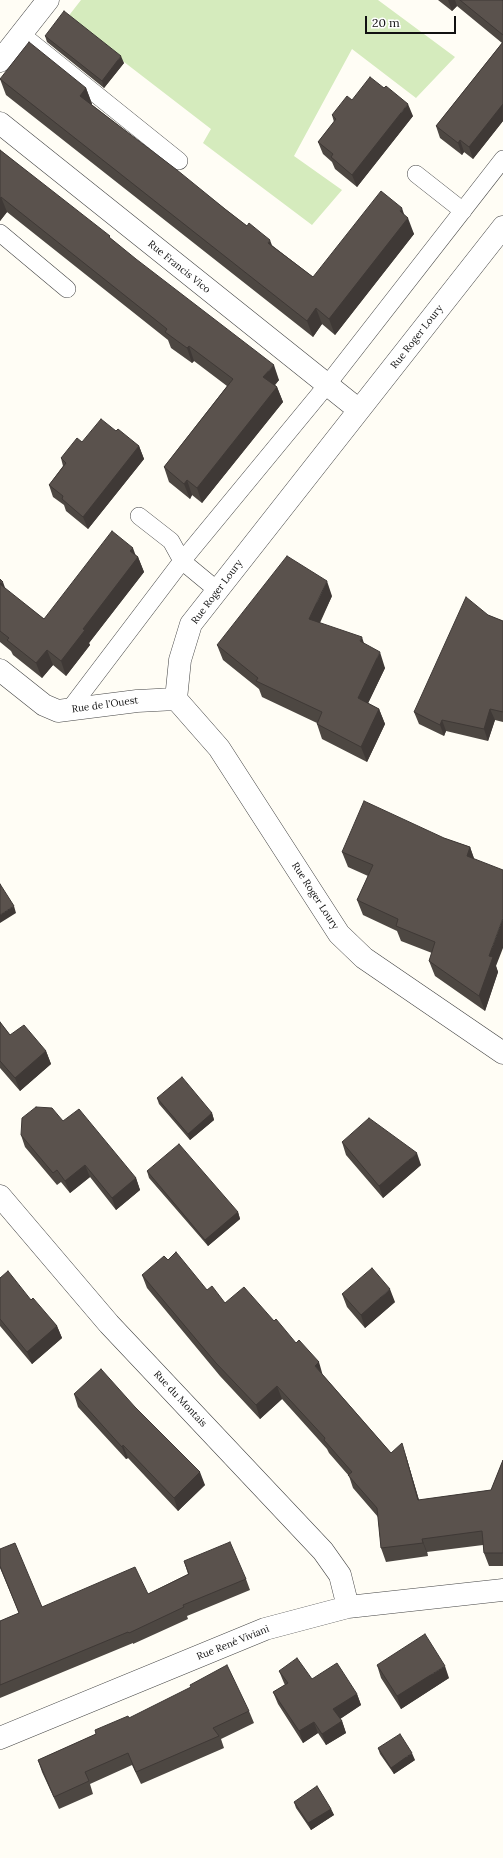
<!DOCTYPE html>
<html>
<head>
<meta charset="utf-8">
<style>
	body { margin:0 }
	#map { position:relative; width:503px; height:1858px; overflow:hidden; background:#fffdf5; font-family:Lora,serif }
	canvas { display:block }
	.scale { position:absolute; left:365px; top:16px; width:91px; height:18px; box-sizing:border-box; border:2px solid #111; border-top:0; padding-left:5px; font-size:12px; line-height:14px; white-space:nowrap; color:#111; -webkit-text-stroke:3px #fff; paint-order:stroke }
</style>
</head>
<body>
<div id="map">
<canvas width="503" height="1858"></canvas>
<div class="scale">20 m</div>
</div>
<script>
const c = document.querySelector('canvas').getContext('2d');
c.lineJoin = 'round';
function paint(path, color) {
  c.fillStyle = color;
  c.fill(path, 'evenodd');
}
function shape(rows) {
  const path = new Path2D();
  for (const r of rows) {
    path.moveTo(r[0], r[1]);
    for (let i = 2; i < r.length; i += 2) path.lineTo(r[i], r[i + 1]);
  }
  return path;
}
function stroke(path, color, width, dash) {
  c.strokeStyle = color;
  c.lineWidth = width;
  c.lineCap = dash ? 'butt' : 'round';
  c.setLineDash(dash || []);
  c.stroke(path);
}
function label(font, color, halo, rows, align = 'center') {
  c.font = font + ' Lora,serif';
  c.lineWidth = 4;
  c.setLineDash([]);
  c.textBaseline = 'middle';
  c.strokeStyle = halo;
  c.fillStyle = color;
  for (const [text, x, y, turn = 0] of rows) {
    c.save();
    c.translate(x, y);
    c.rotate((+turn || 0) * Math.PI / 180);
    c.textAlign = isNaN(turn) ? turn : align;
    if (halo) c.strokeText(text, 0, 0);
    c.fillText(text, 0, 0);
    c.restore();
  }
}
paint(shape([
	[81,0,378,0,455,57,416,98,352,49,294,156,342,190,312,225,203,143,211,129,67,18]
]), '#d5ebbd');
const lane = shape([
	[21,34,179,161],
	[416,174,463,211],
	[0,233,67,289],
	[139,516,171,541,182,561,217,590],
	[69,710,182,561,327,385,503,159]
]);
const street = shape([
	[0,61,48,0],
	[0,123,359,410],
	[503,227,191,624,180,660,176,699,219,748,339,934,364,958,503,1053],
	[0,670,44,705,58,711,137,701,176,699],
	[0,1196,109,1324,323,1551,340,1575,348,1607],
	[0,1738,265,1629,348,1607,503,1590]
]);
stroke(lane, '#444', 18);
stroke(street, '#444', 23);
stroke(lane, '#fff', 17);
stroke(street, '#fff', 22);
paint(shape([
	[438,0,502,0,503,1,503,121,473,159,464,152,462,155,440,138,436,126,502,43,457,6,452,11],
	[45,36,124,63,104,88,47,42],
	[0,79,86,88,92,104,91,104,225,209,313,277,404,215,414,234,335,335,322,324,313,337,6,95],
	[352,100,413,116,357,187,335,169,332,162,323,154,318,142,334,122,332,115],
	[0,150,111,239,279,380,275,385,277,387,283,402,202,503,192,495,190,499,169,482,164,467,227,386,194,361,192,363,171,348,168,340,7,212,0,221],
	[116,431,139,446,144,459,88,529,66,511,64,505,53,497,49,485,63,466,61,458,82,442],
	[135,555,138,557,144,572,89,643,90,645,66,676,53,665,42,678,13,655,11,651,0,642,0,579,5,589,44,619],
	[332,596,320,623,364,643,385,668,368,703,379,709,385,724,367,762,322,739,317,724,317,723,262,697,259,689,223,660,217,645],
	[488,615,503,621,503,722,495,720,488,741,446,731,444,736,419,724,414,712],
	[444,838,470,847,474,858,496,966,498,972,485,1011,435,976,429,961,432,953,401,941,397,931,363,915,357,900,368,876,348,867,342,852],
	[0,1022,10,1035,46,1051,51,1064,20,1091,0,1068],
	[157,1098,212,1113,214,1120,190,1140,159,1104],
	[63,1121,136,1178,140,1190,116,1210,90,1177,70,1193,61,1182,57,1185,25,1147,21,1135],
	[342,1142,421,1165,383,1198,346,1155],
	[147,1171,238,1212,240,1219,208,1246,149,1178],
	[168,1260,207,1290,225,1303,274,1321,323,1375,391,1453,406,1456,419,1500,491,1490,503,1460,503,1566,489,1566,484,1553,483,1545,427,1552,428,1556,386,1562,381,1548,378,1517,353,1488,349,1476,329,1453,327,1449,282,1399,260,1419,220,1376,147,1288,142,1275],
	[0,1278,31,1300,57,1326,62,1338,32,1364,0,1326],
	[342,1294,395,1302,365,1328,347,1307],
	[74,1394,205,1485,178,1511,128,1458,126,1459,78,1407],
	[0,1549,42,1607,148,1594,188,1574,184,1561,246,1579,250,1590,187,1616,188,1619,133,1644,133,1643,0,1698,0,1621,19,1613,0,1568],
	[377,1665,449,1678,401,1709,381,1678],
	[279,1671,312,1679,357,1694,361,1705,340,1719,342,1721,346,1733,326,1745,318,1733,303,1743,278,1704,273,1692,285,1685,284,1683],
	[249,1711,254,1723,221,1739,224,1748,141,1784,132,1765,90,1784,93,1794,59,1809,42,1772,38,1760,96,1734,129,1718],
	[378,1748,415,1760,394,1774,380,1754],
	[294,1802,331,1809,334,1815,311,1830,296,1808]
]), '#4d4742');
paint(shape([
	[448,0,455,0,457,6,452,11],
	[121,56,124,63,104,88,102,81],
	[86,88,92,104,86,112,80,96],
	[408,104,413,116,357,187,352,175],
	[503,104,503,121,473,159,469,147],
	[460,140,464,152,462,155,458,143],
	[1,197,7,212,0,221,0,199],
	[402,208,406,220,408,218,414,234,335,335,329,319],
	[270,240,276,256,268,243],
	[316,308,322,324,313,337,307,321],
	[189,346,194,361,192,363,187,348],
	[274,365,279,380,269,392,263,377],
	[277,387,283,402,202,503,197,488],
	[139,446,144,459,88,529,83,517],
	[187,480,192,495,190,499,184,484],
	[133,548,137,559,138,557,144,572,89,643,90,645,66,676,61,661,83,629,130,551],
	[327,581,332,596,314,634,309,619],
	[3,582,8,596,0,584],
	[362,637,367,653,360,641],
	[47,650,53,665,42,678,36,663],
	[380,652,385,668,363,714,358,698],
	[379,709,385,724,367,762,361,747],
	[490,709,495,720,488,741,484,729],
	[442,720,446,731,444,736,440,725],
	[470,847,475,862,467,856],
	[14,906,16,913,0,923,0,915],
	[503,918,503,948,496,966,498,972,485,1011,479,996,489,956],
	[46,1051,51,1064,20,1091,15,1078],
	[212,1113,214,1120,190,1140,188,1134],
	[417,1153,421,1165,383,1198,379,1186],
	[85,1165,90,1177,70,1193,65,1181],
	[136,1178,140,1190,116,1210,112,1198],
	[238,1212,240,1219,208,1246,205,1240],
	[390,1289,395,1302,365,1328,361,1315],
	[57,1326,62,1338,32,1364,27,1352],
	[319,1362,323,1376,315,1366],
	[277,1386,282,1399,260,1419,256,1405],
	[402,1443,406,1456,423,1514,418,1500],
	[123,1445,128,1458,126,1459,122,1447],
	[200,1472,205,1485,178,1511,174,1498],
	[422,1539,427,1552,428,1556,423,1543],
	[445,1666,449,1678,401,1709,397,1696],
	[357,1694,361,1705,337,1721,333,1709],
	[342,1721,346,1733,326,1745,322,1734],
	[314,1722,318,1733,303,1743,299,1731],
	[412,1753,415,1760,394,1774,391,1768],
	[331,1809,334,1815,311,1830,308,1823]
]), '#3f3936');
const building = shape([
	[460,0,502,0,503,1,503,35,460,0],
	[64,11,121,56,102,81,45,36,64,11],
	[29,42,86,88,80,96,177,170,225,209,247,226,249,223,260,232,270,240,268,243,313,277,381,191,402,208,400,211,408,218,329,319,316,308,307,321,0,79,29,42],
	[503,42,503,104,469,147,460,140,458,143,436,126,503,42],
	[370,77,384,88,386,86,408,104,352,175,331,157,333,154,318,142,336,119,332,115,347,96,352,100,370,77],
	[0,150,110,236,109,237,136,259,274,365,263,377,277,387,197,488,187,480,184,484,164,467,233,379,189,346,187,348,165,332,167,329,1,197,0,199,0,150],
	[101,419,116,431,118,429,139,446,83,517,62,499,63,496,49,485,66,463,61,458,77,438,82,442,101,419],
	[112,531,133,548,130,551,138,557,83,629,85,630,61,661,47,650,36,663,7,640,9,638,0,631,0,579,3,582,0,584,44,619,112,531],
	[287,556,327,581,309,619,362,637,360,641,380,652,358,698,379,709,361,747,317,724,322,712,256,681,258,678,217,645,287,556],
	[466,597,488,615,503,621,503,712,490,709,484,729,442,720,440,725,414,712,466,597],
	[364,801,444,838,470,847,467,856,503,870,503,918,489,956,493,957,479,996,429,961,435,942,396,926,398,919,357,900,373,865,342,852,364,801],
	[0,884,14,906,0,915,0,884],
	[0,1022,10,1035,24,1025,46,1051,15,1078,0,1061,0,1022],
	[182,1077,212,1113,188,1134,157,1098,182,1077],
	[36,1107,52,1108,63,1121,79,1109,136,1178,112,1198,85,1165,65,1181,57,1170,53,1173,21,1135,22,1118,36,1107],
	[369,1118,417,1153,379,1186,342,1142,369,1118],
	[179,1144,238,1212,205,1240,147,1171,179,1144],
	[176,1252,207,1290,212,1286,225,1303,244,1287,274,1321,276,1319,296,1343,299,1340,319,1362,315,1366,391,1453,402,1443,418,1500,491,1490,503,1460,503,1553,484,1553,482,1531,422,1539,423,1543,381,1548,377,1508,348,1475,352,1472,324,1440,325,1438,277,1386,256,1405,216,1363,142,1275,164,1256,168,1260,176,1252],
	[372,1268,390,1289,361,1315,342,1294,372,1268],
	[8,1271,31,1300,33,1298,57,1326,27,1352,0,1319,0,1278,8,1271],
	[101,1369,135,1407,200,1472,174,1498,123,1445,122,1447,74,1394,101,1369],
	[230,1542,246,1579,183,1605,184,1607,129,1633,128,1632,0,1685,0,1621,19,1613,0,1566,0,1549,15,1543,42,1607,135,1567,148,1594,189,1574,184,1561,230,1542],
	[425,1634,445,1666,397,1696,377,1665,425,1634],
	[297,1658,312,1679,337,1663,357,1694,333,1709,342,1721,322,1734,314,1722,299,1731,273,1692,288,1683,279,1671,297,1658],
	[227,1665,249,1711,213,1728,219,1736,136,1772,128,1753,85,1772,89,1781,54,1797,38,1760,96,1734,95,1730,128,1716,129,1718,191,1687,190,1685,227,1665],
	[400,1734,412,1753,391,1768,378,1748,400,1734],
	[317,1786,331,1809,308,1823,294,1802,317,1786]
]);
paint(building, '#5a524d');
stroke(building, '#3f3936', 1);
label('10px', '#111', '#fff', [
	["Rue Francis Vico",179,267,39],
	["Rue Roger Loury",417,337,-52],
	["Rue Roger Loury",217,592,-53],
	["Rue de l'Ouest",105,705,-8],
	["Rue Roger Loury",315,896,57],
	["Rue du Montais",180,1399,47],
	["Rue René Viviani",233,1643,-22]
]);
</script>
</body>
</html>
